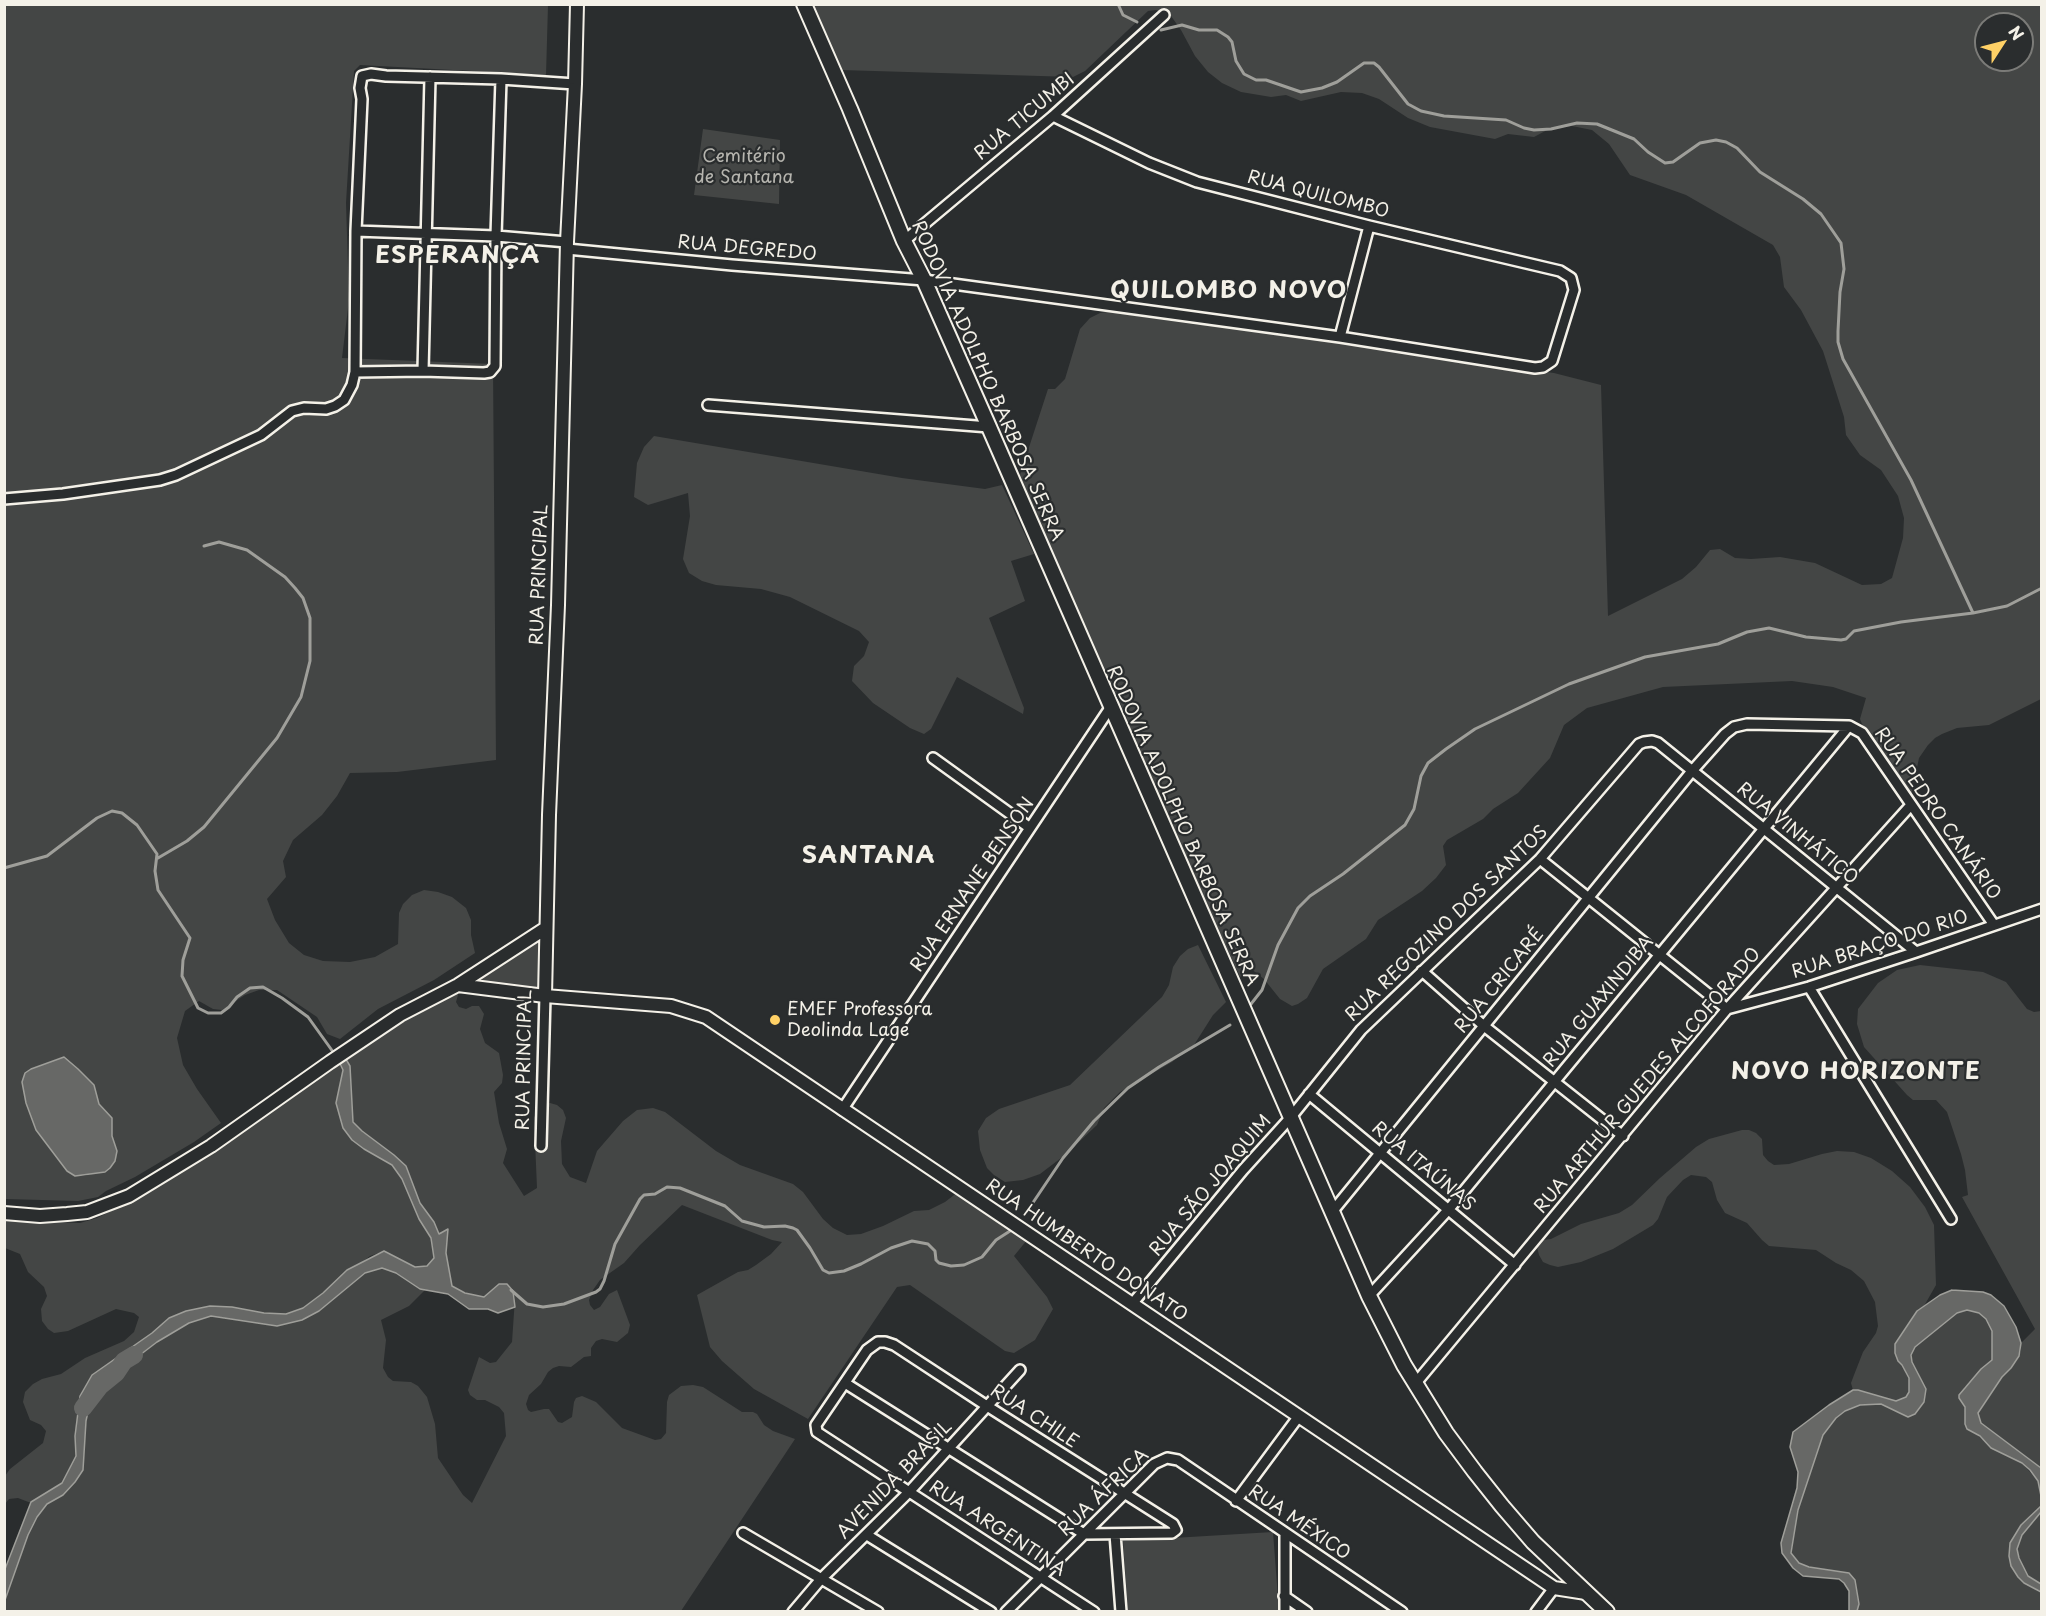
<!DOCTYPE html>
<html>
<head>
<meta charset="utf-8">
<style>
	body { margin:0 }
	#map { position:relative; width:2046px; height:1616px; overflow:hidden; background:#2a2d2e; font-family:"Playpen Sans",sans-serif }
	canvas { display:block }
	.frame { position:absolute; inset:0; border:6px solid #f4f1e8; pointer-events:none }
	.north { position:absolute; left:1974px; top:12px; width:60px; height:60px; box-sizing:border-box; background:#2a2d2e; border:2px solid #7b7b78; border-radius:50%; rotate:54deg; font-size:16px; font-weight:700; line-height:24px; text-align:center; color:#f4f1e8 }
	.north::after { content:''; display:block; margin:auto; width:21px; height:27px; background:#ffd166; clip-path:polygon(50% 0,100% 100%,50% 72%,0 100%) }
</style>
</head>
<body>
<div id="map">
<canvas width="2046" height="1616"></canvas>
<div class="frame"></div>
<div class="north">N</div>
</div>
<script>
const c = document.querySelector('canvas').getContext('2d');
c.lineJoin = 'round';
function paint(path, color) {
  c.fillStyle = color;
  c.fill(path, 'evenodd');
}
function shape(rows) {
  const path = new Path2D();
  for (const r of rows) {
    path.moveTo(r[0], r[1]);
    for (let i = 2; i < r.length; i += 2) path.lineTo(r[i], r[i + 1]);
  }
  return path;
}
function stroke(path, color, width, dash) {
  c.strokeStyle = color;
  c.lineWidth = width;
  c.lineCap = dash ? 'butt' : 'round';
  c.setLineDash(dash || []);
  c.stroke(path);
}
function label(font, color, halo, rows, align = 'center') {
  c.font = font + ' "Playpen Sans",sans-serif';
  c.lineWidth = 4.5;
  c.setLineDash([]);
  c.textBaseline = 'middle';
  c.strokeStyle = halo;
  c.fillStyle = color;
  for (const [text, x, y, turn = 0] of rows) {
    c.save();
    c.translate(x, y);
    c.rotate((+turn || 0) * Math.PI / 180);
    c.textAlign = isNaN(turn) ? turn : align;
    if (halo) c.strokeText(text, 0, 0);
    c.fillText(text, 0, 0);
    c.restore();
  }
}
paint(shape([
	[5,5,548,5,546,75,360,65,354,71,346,203,349,300,342,358,493,364,496,760,397,772,350,773,337,796,322,815,293,840,283,861,286,877,267,899,275,920,289,943,304,955,323,961,350,962,375,957,398,944,399,913,403,904,412,895,424,890,438,892,452,897,466,908,471,920,471,935,475,953,434,980,378,1009,340,1039,327,1034,317,1017,277,990,259,990,245,995,222,1010,213,1009,199,1001,185,1011,177,1038,183,1065,197,1089,221,1123,194,1142,135,1177,106,1191,98,1197,78,1201,5,1199],
	[63,1057,78,1069,94,1085,99,1104,112,1118,112,1136,117,1151,115,1161,110,1168,85,1176,75,1176,67,1171,36,1130,26,1103,31,1069],
	[810,5,2041,5,2041,699,1989,725,1957,728,1942,734,1935,738,1928,745,1919,758,1911,797,1865,731,1860,719,1866,698,1833,687,1792,681,1663,687,1587,708,1564,725,1550,758,1518,793,1493,809,1483,819,1447,840,1443,846,1446,865,1436,878,1422,891,1378,920,1366,939,1323,969,1307,998,1298,1004,1292,1006,1280,999,1264,979,1250,968,1240,977,1147,773,1126,716,1019,478,1048,389,1055,389,1065,379,1080,329,1090,318,1100,313,1113,311,1136,316,1199,325,1207,323,1554,373,1601,385,1608,616,1682,579,1696,567,1710,550,1720,549,1735,558,1751,559,1780,557,1815,563,1862,585,1881,584,1892,578,1903,538,1904,518,1898,496,1881,470,1860,455,1846,435,1844,417,1823,351,1801,310,1784,287,1780,257,1773,245,1686,195,1630,175,1609,144,1592,130,1572,126,1549,129,1534,137,1508,134,1495,139,1430,127,1408,118,1379,99,1362,93,1341,92,1301,101,1286,95,1271,97,1241,92,1222,83,1208,72,1195,56,1181,30,1171,16,1156,10,1148,11,1085,71,1073,77,841,70],
	[1986,24,2022,24,2022,60,1986,60],
	[703,129,780,140,779,204,694,195],
	[654,436,902,478,985,489,1002,485,1034,554,1011,561,1025,601,989,618,1024,708,1023,714,957,677,931,729,924,734,910,728,873,703,852,681,854,666,864,656,869,642,859,631,790,597,761,589,716,585,702,581,689,573,683,559,690,516,688,493,648,505,634,497,637,463,644,447],
	[539,941,538,991,476,981],
	[1198,945,1226,1002,1213,1015,1194,1045,1172,1062,1120,1092,1104,1108,1097,1125,1065,1155,1040,1174,1023,1180,1005,1182,994,1175,987,1168,980,1150,978,1131,986,1118,999,1109,1070,1085,1162,997,1169,985,1173,967,1180,956,1188,949],
	[1920,965,1983,972,2006,982,2027,1009,2034,1012,2041,1011,2041,1468,1981,1423,1978,1413,2002,1377,2017,1360,2021,1351,2021,1343,2035,1329,1962,1197,1968,1195,1965,1170,1961,1154,1947,1112,1936,1100,1913,1100,1907,1095,1864,1047,1857,1024,1858,1009,1878,983,1897,970],
	[455,990,458,995,456,1002,459,1007,466,1009,472,1006,479,1006,484,1014,480,1029,485,1043,499,1053,503,1075,502,1083,494,1092,499,1123,507,1149,503,1163,524,1196,537,1188,534,1118,537,1110,543,1105,550,1103,557,1105,563,1110,566,1118,561,1141,562,1164,570,1177,586,1183,597,1151,623,1121,637,1110,653,1108,665,1112,716,1151,740,1165,793,1184,803,1192,823,1219,833,1228,847,1235,861,1234,883,1226,914,1211,929,1210,945,1202,958,1192,1027,1240,1014,1256,1047,1297,1053,1309,1035,1340,1014,1353,1005,1351,910,1285,897,1287,808,1419,754,1389,722,1361,710,1347,697,1295,738,1272,748,1270,756,1265,771,1254,782,1242,772,1240,682,1205,640,1245,624,1263,600,1280,593,1290,589,1300,590,1305,594,1310,600,1307,609,1294,617,1290,630,1325,628,1333,617,1342,602,1339,596,1341,591,1348,591,1356,584,1357,571,1367,559,1366,553,1368,548,1372,541,1384,529,1395,526,1404,528,1410,531,1412,544,1409,549,1409,558,1422,562,1423,572,1417,574,1402,576,1398,582,1396,596,1402,622,1428,655,1440,661,1439,666,1433,667,1402,669,1395,681,1386,693,1385,703,1387,742,1412,753,1412,757,1414,764,1425,773,1431,795,1439,681,1611,5,1612,4,1600,28,1535,37,1517,47,1504,63,1495,83,1470,86,1421,90,1402,98,1387,157,1342,189,1323,211,1316,277,1326,301,1320,319,1311,366,1273,375,1269,389,1269,425,1290,409,1306,381,1320,386,1340,383,1368,388,1377,393,1381,411,1382,418,1386,427,1397,435,1424,438,1458,463,1495,472,1503,506,1436,504,1413,499,1407,485,1400,477,1400,470,1395,468,1390,479,1357,490,1363,496,1362,512,1342,515,1298,513,1291,499,1284,484,1297,475,1297,452,1286,446,1253,447,1229,439,1234,434,1222,420,1203,406,1166,362,1131,353,1121,352,1103,340,1049],
	[335,1053,343,1070,336,1103,382,1159,392,1164,402,1179,419,1219,431,1238,434,1258,428,1266,415,1267,384,1251,370,1256,303,1308,286,1314,264,1313,232,1307,210,1306,169,1318,152,1333,92,1375,80,1396,75,1436,76,1456,62,1483,31,1503,18,1498,9,1499,5,1504,5,1476,10,1469,43,1443,46,1431,41,1425,30,1420,23,1402,25,1392,33,1384,42,1379,61,1374,85,1358,124,1341,134,1332,139,1317,134,1313,116,1309,68,1331,54,1333,48,1329,42,1321,41,1309,47,1296,44,1287,28,1272,20,1254,5,1248,5,1217,27,1221,80,1223,97,1218,129,1202],
	[1742,1130,1749,1130,1756,1133,1762,1139,1763,1155,1768,1161,1774,1165,1789,1164,1822,1154,1837,1151,1854,1152,1871,1158,1892,1171,1910,1187,1925,1207,1934,1225,1936,1285,1924,1306,1917,1311,1898,1361,1902,1365,1909,1378,1909,1392,1906,1397,1896,1401,1858,1390,1853,1390,1851,1383,1854,1375,1863,1352,1876,1333,1878,1326,1875,1302,1864,1281,1851,1270,1836,1263,1816,1250,1769,1246,1762,1240,1747,1223,1725,1213,1717,1200,1712,1182,1706,1177,1691,1175,1683,1180,1667,1197,1658,1219,1653,1225,1613,1249,1581,1262,1558,1267,1550,1265,1543,1262,1539,1255,1537,1247,1543,1240,1551,1239,1581,1224,1619,1213,1632,1205,1660,1178,1696,1147,1709,1139],
	[1967,1310,1979,1313,1986,1319,1992,1329,1992,1360,1964,1388,1965,1424,1992,1448,2022,1463,2038,1481,2041,1490,2041,1506,2021,1525,2010,1543,2009,1556,2037,1591,2041,1592,2041,1611,1857,1611,1859,1604,1849,1573,1809,1567,1799,1563,1791,1554,1798,1510,1823,1435,1836,1418,1845,1411,1860,1405,1881,1404,1897,1410,1905,1416,1926,1389,1912,1362,1911,1355,1915,1347,1957,1313],
	[2041,1512,2041,1584,2028,1576,2019,1558,2017,1549,2022,1535],
	[1273,1532,1279,1611,1128,1611,1123,1541]
]), '#444645');
const water = shape([
	[340,1049,350,1066,353,1122,362,1131,394,1155,406,1166,420,1203,434,1222,439,1234,448,1229,446,1253,452,1286,465,1293,484,1297,499,1284,507,1284,513,1291,515,1307,498,1313,488,1309,469,1309,448,1294,420,1289,396,1273,382,1268,365,1273,319,1311,302,1320,277,1326,211,1316,189,1323,157,1342,98,1387,90,1402,86,1421,83,1470,75,1482,63,1495,47,1504,37,1517,28,1535,5,1600,5,1569,31,1502,62,1483,76,1456,75,1436,80,1396,92,1375,152,1333,169,1318,186,1311,210,1306,232,1307,264,1313,286,1314,303,1308,323,1293,347,1270,384,1251,415,1267,427,1266,434,1258,431,1238,419,1219,402,1179,392,1165,364,1149,352,1140,343,1128,336,1103,343,1070,335,1053,340,1049],
	[64,1057,78,1069,94,1085,99,1104,112,1118,112,1136,117,1151,115,1161,110,1168,105,1172,75,1176,67,1171,36,1130,26,1103,22,1082,25,1073,31,1069,64,1057],
	[1952,1290,1983,1292,1991,1295,2004,1306,2016,1327,2021,1343,2019,1356,2011,1368,2002,1377,1978,1413,1981,1423,2041,1468,2041,1496,2038,1481,2030,1470,2022,1463,1991,1448,1980,1436,1967,1429,1965,1424,1965,1407,1959,1398,1959,1395,1981,1369,1992,1360,1992,1331,1986,1319,1979,1313,1967,1310,1957,1313,1915,1347,1911,1355,1912,1362,1926,1389,1924,1402,1915,1414,1908,1417,1881,1404,1860,1405,1845,1411,1836,1418,1823,1435,1798,1510,1791,1553,1799,1563,1809,1567,1849,1573,1855,1580,1859,1604,1857,1611,1849,1611,1849,1591,1844,1583,1839,1579,1803,1576,1793,1568,1782,1553,1781,1543,1797,1488,1798,1472,1790,1447,1793,1432,1829,1405,1853,1390,1858,1390,1896,1401,1906,1397,1909,1392,1909,1378,1902,1365,1898,1361,1895,1353,1895,1344,1917,1311,1940,1295,1952,1290],
	[2041,1499,2041,1512,2022,1535,2017,1549,2019,1558,2028,1576,2041,1584,2041,1592,2024,1583,2018,1577,2011,1566,2009,1556,2010,1543,2021,1525,2041,1506,2041,1499]
]);
paint(water, '#676866');
stroke(water, '#9f9f9a', 1.5);
stroke(shape([
	[1118,4,1123,15,1137,22],
	[1161,30,1182,25,1199,30,1217,30,1228,37,1232,42,1236,61,1244,74,1256,80,1266,80,1301,92,1322,88,1337,82,1364,63,1374,63,1379,67,1408,104,1421,111,1444,116,1506,120,1524,128,1534,130,1551,129,1577,123,1597,124,1634,139,1648,152,1665,163,1673,162,1700,143,1716,140,1726,142,1737,148,1760,172,1803,199,1821,214,1841,243,1844,269,1840,292,1838,331,1838,342,1843,359,1911,480,1973,613],
	[158,858,187,841,204,827,277,738,301,697,310,661,310,618,303,598,295,588,285,577,247,550,219,542,204,546],
	[4,868,47,856,97,818,112,811,122,813,137,825,157,854,155,871,158,890,190,938,183,960,182,976,198,1008,208,1013,221,1013,229,1007,237,997,250,988,263,987,282,998,308,1017,336,1056],
	[1251,1004,1262,990,1278,945,1298,908,1310,896,1343,874,1405,825,1414,809,1421,776,1428,763,1446,749,1475,729,1569,684,1645,657,1718,644,1747,632,1769,628,1806,637,1841,640,1846,639,1854,631,1901,622,1973,613,2007,606,2042,588],
	[1028,1210,1063,1158,1094,1121,1128,1088,1159,1067,1230,1025],
	[511,1290,527,1304,543,1307,564,1304,596,1292,600,1289,604,1281,615,1244,640,1199,644,1195,655,1194,667,1187,680,1188,725,1206,742,1221,764,1227,785,1226,793,1228,797,1230,810,1248,823,1270,829,1273,844,1271,861,1264,891,1248,912,1241,928,1244,935,1251,936,1260,939,1263,951,1266,964,1265,982,1257,996,1240,1010,1231]
]), '#9f9f9a', 3);
stroke(shape([
	[83,1408,100,1386,116,1373,124,1361,134,1355]
]), '#676866', 18);
const street = shape([
	[356,231,496,236,567,242],
	[904,241,1053,116,1164,15],
	[567,249,732,265,924,280,1340,337,1535,368,1543,367,1552,361,1574,290,1571,278,1560,271,1369,226,1197,182,1149,163,1053,116],
	[1340,337,1369,226],
	[423,371,430,77],
	[355,372,423,371,484,373,490,372,495,366,496,236,501,79],
	[708,405,989,427],
	[4,499,63,494,160,480,176,475,261,435,292,411,304,408,326,409,335,406,344,400,352,385,355,372,356,231,362,99,360,88,362,76,371,74,386,76,501,79,575,84],
	[933,758,1030,828],
	[1540,859,1727,1009,1809,987,1916,952,2042,909],
	[1422,971,1484,1026,1623,1136],
	[1809,987,1951,1219],
	[1309,1094,1515,1265],
	[842,1110,1110,708],
	[541,1146,545,996],
	[1332,1212,1692,771,1725,734,1734,727,1747,724,1849,726,1862,733,1994,925],
	[1369,1296,1449,1209,1849,726],
	[1132,1304,1243,1170,1291,1117,1361,1030,1540,859,1639,744,1644,742,1652,741,1658,743,1916,952],
	[845,1383,1084,1534,1172,1533,1176,1530,1173,1524,987,1406,894,1345,885,1342,878,1342,867,1350,816,1425,817,1432,1094,1612],
	[1415,1384,1727,1009,1911,805],
	[1236,1501,1299,1416],
	[743,1533,878,1612],
	[1115,1534,1121,1612],
	[867,1535,991,1612],
	[1284,1596,1307,1612],
	[793,1612,821,1579,909,1492,1020,1370],
	[1006,1612,1154,1464,1167,1458,1178,1460,1402,1612],
	[1285,1612,1285,1534],
	[1536,1612,1554,1588]
]);
const secondary = shape([
	[458,985,545,996,671,1006,706,1017,1554,1588,1586,1593],
	[545,996,549,815,558,605,567,242,575,84,577,4],
	[4,1213,40,1216,67,1214,87,1212,129,1196,211,1146,330,1062,400,1015,458,985,546,928]
]);
const primary = shape([
	[804,4,850,109,904,241,924,280,989,427,1369,1296,1404,1365,1446,1433,1475,1472,1502,1506,1533,1542,1607,1612]
]);
stroke(street, '#f4f1e8', 14);
stroke(secondary, '#f4f1e8', 16);
stroke(primary, '#f4f1e8', 18);
stroke(street, '#2a2d2e', 9);
stroke(secondary, '#2a2d2e', 12);
stroke(primary, '#2a2d2e', 14);
for (const [x, y, r, color] of [
	[775,1020,6,"#ffd166"]
]) {
  const dot = new Path2D();
  dot.arc(x, y, r, 0, 2 * Math.PI);
  c.fillStyle = color;
  c.fill(dot);
  stroke(dot, '#2a2d2e', 2);
}
label('18px', '#f4f1e8', '#2a2d2e', [
	["RUA TICUMBI",1025,117,-40],
	["RUA QUILOMBO",1318,195,14],
	["RUA DEGREDO",747,249,5],
	["RODOVIA ADOLPHO BARBOSA SERRA",987,381,66],
	["RUA PRINCIPAL",540,575,-88],
	["RUA PEDRO CANÁRIO",1937,814,55],
	["RODOVIA ADOLPHO BARBOSA SERRA",1182,826,66],
	["RUA VINHÁTICO",1797,834,39],
	["RUA ERNANE BENSON",973,885,-56],
	["RUA REGOZINO DOS SANTOS",1447,924,-44],
	["RUA BRAÇO DO RIO",1880,945,-18],
	["RUA CRICARÉ",1500,981,-51],
	["RUA GUAXINDIBA",1599,1002,-51],
	["RUA PRINCIPAL",525,1060,-89],
	["RUA ARTHUR GUEDES ALCOFORADO",1648,1081,-50],
	["RUA ITAÚNAS",1423,1167,40],
	["RUA SÃO JOAQUIM",1211,1186,-50],
	["RUA HUMBERTO DONATO",1086,1251,34],
	["RUA CHILE",1034,1417,33],
	["AVENIDA BRASIL",895,1480,-46],
	["RUA ÁFRICA",1104,1493,-44],
	["RUA MÉXICO",1299,1523,34],
	["RUA ARGENTINA",997,1529,33]
]);
label('18px', '#b6b5af', '#2a2d2e', [
	["Cemitério",744,157],
	["de Santana",744,178]
]);
label('18px', '#f4f1e8', '#2a2d2e', [
	["EMEF Professora",787,1010],
	["Deolinda Lage",787,1031]
], 'left');
c.letterSpacing = '1.5px';
label('bold 24px', '#f4f1e8', '#2a2d2e', [
	["ESPERANÇA",458,256],
	["QUILOMBO NOVO",1229,291],
	["SANTANA",869,856],
	["NOVO HORIZONTE",1856,1072]
]);
c.letterSpacing = '0px';
</script>
</body>
</html>
